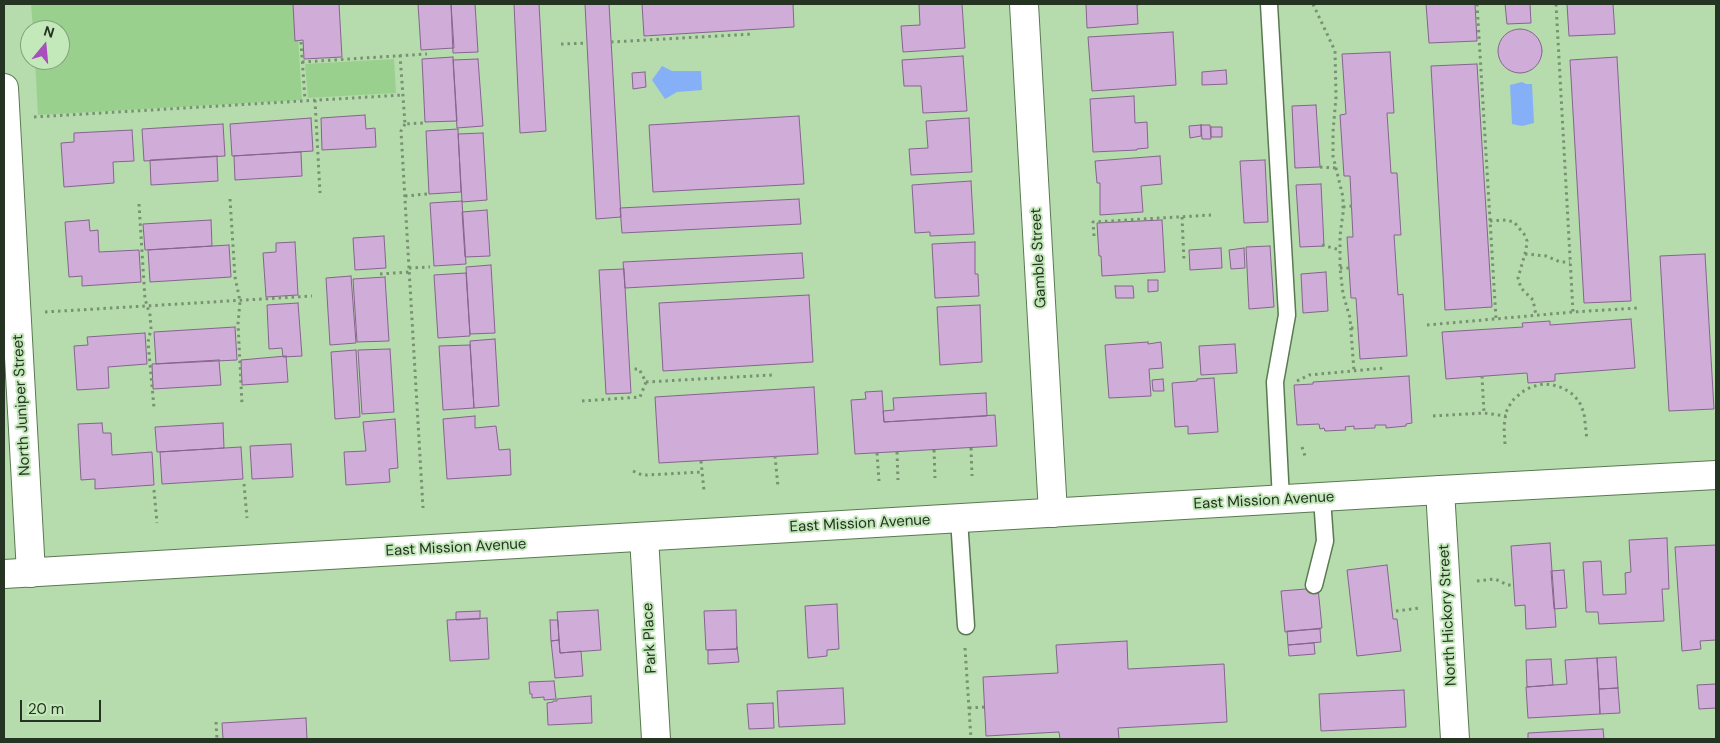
<!DOCTYPE html>
<html>
<head>
<meta charset="utf-8">
<style>
	body { margin:0 }
	#map { position:relative; width:1720px; height:743px; overflow:hidden; background:#b6dbad; font-family:"DM Sans",sans-serif }
	canvas { display:block }
	.frame { position:absolute; inset:0; border:5px solid #253322; pointer-events:none }
	.north { position:absolute; left:20px; top:20px; width:50px; height:50px; box-sizing:border-box; background:#c3e8ba; border:1px solid #84a07d; border-radius:50%; rotate:17deg; font-size:14px; font-weight:700; line-height:20px; text-align:center; color:#253322 }
	.north::after { content:''; display:block; margin:auto; width:18px; height:22px; background:#a74fbb; clip-path:polygon(50% 0,100% 100%,50% 72%,0 100%) }
	.scale { position:absolute; left:20px; top:700px; width:81px; height:22px; box-sizing:border-box; border:2px solid #253322; border-top:0; padding-left:6px; font-size:15px; line-height:18px; white-space:nowrap; color:#253322; -webkit-text-stroke:4px #c3e8ba; paint-order:stroke }
</style>
</head>
<body>
<div id="map">
<canvas width="1720" height="743"></canvas>
<div class="frame"></div>
<div class="north">N</div>
<div class="scale">20 m</div>
</div>
<script>
const c = document.querySelector('canvas').getContext('2d');
c.lineJoin = 'round';
function paint(path, color) {
  c.fillStyle = color;
  c.fill(path, 'evenodd');
}
function shape(rows) {
  const path = new Path2D();
  for (const r of rows) {
    if (r.length === 3) {
      path.moveTo(r[0] + r[2], r[1]);
      path.arc(r[0], r[1], r[2], 0, 2 * Math.PI);
      continue;
    }
    path.moveTo(r[0], r[1]);
    for (let i = 2; i < r.length; i += 2) path.lineTo(r[i], r[i + 1]);
  }
  return path;
}
function stroke(path, color, width, dash) {
  c.strokeStyle = color;
  c.lineWidth = width;
  c.lineCap = dash ? 'butt' : 'round';
  c.setLineDash(dash || []);
  c.stroke(path);
}
function label(font, color, halo, rows, align = 'center') {
  c.font = font + ' "DM Sans",sans-serif';
  c.lineWidth = 4;
  c.setLineDash([]);
  c.textBaseline = 'middle';
  c.strokeStyle = halo;
  c.fillStyle = color;
  for (const [text, x, y, turn = 0] of rows) {
    c.save();
    c.translate(x, y);
    c.rotate((+turn || 0) * Math.PI / 180);
    c.textAlign = isNaN(turn) ? turn : align;
    if (halo) c.strokeText(text, 0, 0);
    c.fillText(text, 0, 0);
    c.restore();
  }
}
paint(shape([
	[31,4,296,4,302,100,38,115,35,60,60,60,60,30,33,30],
	[394,59,396,93,308,98,305,64]
]), '#9ad08e');
paint(shape([
	[662,66,672,71,701,71,702,90,677,92,665,99,652,80],
	[1522,82,1526,84,1532,84,1534,123,1522,126,1512,124,1510,85]
]), '#85b0f7');
const building = shape([
	[293,4,339,4,342,57,304,59,303,40,295,41,293,4],
	[418,4,451,4,454,48,421,50,418,4],
	[451,4,475,4,478,52,453,53,451,4],
	[514,4,539,4,546,131,520,133,514,4],
	[585,4,609,4,621,217,596,219,585,4],
	[642,4,793,4,794,27,644,36,642,4],
	[919,4,962,4,965,48,903,52,901,26,920,25,919,4],
	[1086,4,1142,4,1137,5,1138,24,1087,28,1086,4],
	[1426,4,1475,4,1477,41,1429,43,1426,4],
	[1505,4,1530,4,1531,23,1507,24,1505,4],
	[1567,4,1613,4,1615,34,1569,36,1567,4],
	[1520,51,22],
	[1173,32,1176,85,1092,91,1088,37,1173,32],
	[1390,52,1394,113,1387,113,1391,173,1397,173,1401,235,1394,235,1398,295,1403,294,1407,356,1360,359,1356,298,1351,298,1347,237,1353,237,1350,176,1344,176,1340,115,1346,114,1342,54,1390,52],
	[963,56,967,111,923,113,921,86,904,86,902,60,963,56],
	[453,57,457,121,425,122,422,59,453,57],
	[1617,57,1631,301,1584,303,1570,60,1617,57],
	[478,59,483,126,457,128,453,60,478,59],
	[1477,64,1492,307,1445,310,1431,66,1477,64],
	[1226,70,1227,84,1202,85,1202,72,1226,70],
	[645,72,646,87,633,89,632,73,645,72],
	[1134,96,1135,123,1147,122,1148,148,1137,149,1137,150,1093,152,1090,99,1134,96],
	[1316,105,1320,167,1295,168,1292,106,1316,105],
	[365,115,366,129,375,128,376,147,322,150,321,118,365,115],
	[799,116,804,184,653,192,649,125,799,116],
	[311,118,313,151,232,156,230,124,311,118],
	[969,118,972,172,911,175,909,149,928,148,926,121,969,118],
	[223,124,225,156,144,161,142,129,223,124],
	[1201,125,1201,136,1190,138,1189,126,1201,125],
	[1201,125,1210,125,1211,139,1202,139,1201,125],
	[1211,127,1222,127,1222,137,1211,137,1211,127],
	[458,129,461,192,429,194,426,131,458,129],
	[132,130,134,161,113,162,114,183,64,187,61,143,74,142,74,133,132,130],
	[483,133,487,200,462,202,458,134,483,133],
	[301,152,302,176,235,180,234,156,301,152],
	[217,156,218,181,151,185,150,160,217,156],
	[1160,156,1162,184,1141,186,1143,212,1100,215,1100,183,1097,183,1095,161,1160,156],
	[1265,160,1268,222,1244,223,1240,161,1265,160],
	[971,181,974,234,930,236,930,232,915,233,912,185,971,181],
	[1321,184,1324,246,1300,247,1296,185,1321,184],
	[799,199,801,224,622,233,620,208,799,199],
	[462,201,466,264,434,266,430,203,462,201],
	[487,210,490,256,465,257,462,212,487,210],
	[89,220,90,231,98,230,99,252,139,250,141,282,82,286,82,276,69,277,65,222,89,220],
	[211,220,212,246,145,250,143,224,211,220],
	[1162,220,1165,272,1102,276,1101,256,1099,256,1097,223,1162,220],
	[384,236,386,268,355,270,353,238,384,236],
	[295,242,298,295,266,297,263,253,276,252,276,243,295,242],
	[975,242,975,274,978,274,979,296,935,298,932,244,975,242],
	[229,245,231,277,150,282,148,250,229,245],
	[1270,246,1274,307,1249,309,1246,247,1270,246],
	[1221,248,1222,268,1190,270,1189,250,1221,248],
	[1244,248,1245,268,1231,269,1229,250,1244,248],
	[802,253,804,278,625,288,623,262,802,253],
	[1705,254,1714,409,1669,411,1660,256,1705,254],
	[491,265,495,333,470,334,466,267,491,265],
	[624,269,631,393,606,394,599,270,624,269],
	[1326,272,1328,311,1303,313,1301,274,1326,272],
	[466,273,470,336,438,338,434,275,466,273],
	[351,276,356,343,330,345,326,278,351,276],
	[385,277,389,341,357,342,353,279,385,277],
	[1148,280,1158,280,1158,291,1148,292,1148,280],
	[1115,286,1133,286,1134,298,1116,298,1115,286],
	[809,295,813,362,663,371,659,303,809,295],
	[298,303,302,356,283,357,282,348,269,349,267,305,298,303],
	[980,305,982,362,940,365,937,307,980,305],
	[1631,319,1635,368,1555,374,1555,381,1528,383,1527,373,1446,379,1442,332,1523,327,1522,323,1550,321,1550,325,1631,319],
	[235,327,237,360,156,364,154,332,235,327],
	[145,333,147,364,108,367,109,388,77,390,74,346,88,345,87,337,145,333],
	[495,339,499,406,474,408,470,341,495,339],
	[1148,342,1148,344,1161,342,1163,368,1149,369,1151,396,1109,398,1105,345,1148,342],
	[1235,344,1237,373,1201,375,1199,346,1235,344],
	[470,345,474,408,443,410,439,346,470,345],
	[390,349,394,412,362,414,358,350,390,349],
	[356,350,360,417,335,419,331,352,356,350],
	[286,356,288,382,242,385,241,360,286,356],
	[219,360,221,385,153,389,152,364,219,360],
	[1409,376,1412,423,1406,424,1406,426,1386,428,1386,425,1375,425,1375,428,1354,429,1354,426,1345,427,1346,430,1325,431,1324,428,1320,429,1319,424,1297,425,1294,385,1313,384,1313,382,1409,376],
	[1214,378,1218,432,1188,434,1188,426,1175,427,1172,383,1197,381,1197,379,1214,378],
	[1163,379,1164,391,1153,391,1152,380,1163,379],
	[814,387,818,454,659,463,655,397,814,387],
	[882,391,884,422,995,415,997,446,855,454,851,400,866,399,865,392,882,391],
	[986,393,987,416,884,422,883,411,894,410,893,398,986,393],
	[475,416,475,428,496,426,499,450,510,449,511,475,447,479,443,419,475,416],
	[395,419,398,468,389,469,390,482,346,485,344,452,366,451,363,422,395,419],
	[102,423,103,433,111,433,112,455,152,452,154,485,95,489,95,479,81,480,78,424,102,423],
	[223,423,224,448,157,452,155,427,223,423],
	[291,444,293,477,252,479,250,446,291,444],
	[241,447,243,479,162,484,160,452,241,447],
	[1667,538,1669,589,1662,589,1664,621,1599,624,1598,612,1586,612,1583,562,1601,561,1603,595,1626,594,1625,573,1631,572,1629,540,1667,538],
	[1550,543,1556,627,1526,629,1525,605,1515,606,1511,546,1550,543],
	[1716,545,1716,640,1700,641,1701,649,1682,651,1675,547,1716,545],
	[1387,565,1393,619,1397,619,1401,651,1357,656,1347,570,1387,565],
	[1564,570,1567,608,1554,609,1551,571,1564,570],
	[1318,588,1322,628,1285,632,1281,591,1318,588],
	[837,604,839,649,827,650,827,656,808,658,805,606,837,604],
	[598,610,601,650,560,653,557,612,598,610],
	[736,610,737,649,706,650,704,611,736,610],
	[480,611,480,619,456,620,456,612,480,611],
	[487,618,489,659,450,661,447,620,487,618],
	[550,620,558,620,559,640,551,641,550,620],
	[1320,629,1321,642,1288,645,1287,631,1320,629],
	[559,640,560,653,581,651,583,676,555,678,551,641,559,640],
	[1127,641,1128,669,1224,664,1227,722,1118,728,1119,739,1060,739,1059,732,986,736,983,677,1058,673,1056,645,1127,641],
	[1314,643,1315,654,1289,656,1288,645,1314,643],
	[737,647,739,662,708,664,708,650,737,649,737,647],
	[1616,657,1618,688,1599,689,1597,658,1616,657],
	[1597,658,1600,714,1528,718,1526,687,1567,684,1565,660,1597,658],
	[1551,659,1553,685,1527,687,1526,660,1551,659],
	[554,681,556,699,544,700,544,697,532,698,532,694,530,694,529,682,554,681],
	[1716,684,1716,708,1699,709,1697,685,1716,684],
	[843,688,845,724,779,727,777,691,843,688],
	[1618,688,1620,713,1600,714,1599,689,1618,688],
	[1404,690,1406,727,1321,731,1319,694,1404,690],
	[591,696,592,723,548,725,547,703,553,702,553,701,557,701,557,699,591,696],
	[773,703,774,728,749,729,747,704,773,703],
	[306,718,307,739,223,739,222,723,306,718],
	[1603,729,1604,739,1528,739,1528,733,1603,729]
]);
paint(building, '#d0add9');
stroke(building, '#85648d', 1);
const service = shape([
	[1269,4,1287,315,1275,382,1281,500],
	[959,519,966,626],
	[1314,585,1325,541,1322,498]
]);
const minor = shape([
	[1024,4,1053,513],
	[4,88,31,573],
	[644,537,656,739]
]);
const tertiary = shape([
	[1440,490,1455,739]
]);
const secondary = shape([
	[4,574,1440,490,1716,475]
]);
stroke(service, '#597a51', 19);
stroke(minor, '#597a51', 30);
stroke(tertiary, '#597a51', 30);
stroke(secondary, '#597a51', 30);
stroke(shape([
	[1313,4,1335,51,1336,97,1333,132,1333,156,1343,197,1343,213,1340,236,1340,268,1343,294,1350,318,1354,371],
	[1477,4,1496,319],
	[1556,4,1573,312],
	[301,42,305,100],
	[611,42,753,34],
	[561,44,587,43],
	[400,55,405,124,423,123],
	[302,62,427,54],
	[315,100,320,193],
	[34,117,403,95],
	[405,124,401,131,423,508],
	[1320,167,1336,168],
	[405,196,427,194],
	[230,199,235,277,240,301,238,324,242,404],
	[139,204,145,299,150,315,151,329,148,342,154,408],
	[1343,207,1352,206],
	[1182,217,1184,261],
	[1490,221,1506,220,1514,222,1524,234,1527,241,1526,250,1518,278,1521,288,1533,300,1536,315],
	[1094,236,1093,222,1211,215],
	[1322,245,1340,250],
	[1525,254,1546,256,1560,262,1570,262],
	[409,268,430,267],
	[1340,268,1349,268],
	[380,274,409,272],
	[45,312,312,296],
	[1427,325,1573,312,1638,308],
	[1351,328,1358,328],
	[1482,376,1484,413],
	[1297,381,1309,375,1384,368],
	[646,382,772,375],
	[582,401,640,397,646,382,639,369,631,369],
	[1433,416,1484,413,1506,416],
	[1505,444,1504,427,1506,412,1512,401,1522,392,1531,387,1543,384,1553,385,1563,388,1571,393,1579,401,1584,413,1587,440],
	[1302,447,1305,456],
	[971,448,972,476],
	[934,450,935,478],
	[897,452,898,480],
	[877,453,879,481],
	[775,456,778,487],
	[701,461,704,491],
	[633,471,642,475,647,475,702,472],
	[244,484,247,518],
	[154,490,157,523],
	[1477,581,1495,579,1508,585,1512,585],
	[1396,611,1420,608],
	[965,648,971,739],
	[969,708,984,707],
	[216,722,217,739]
]), '#779271', 3, [2.5, 4]);
stroke(service, '#fff', 16);
stroke(minor, '#fff', 28);
stroke(tertiary, '#fff', 28);
stroke(secondary, '#fff', 28);
label('15px', '#253322', '#c3e8ba', [
	["Gamble Street",1039,258,-93],
	["North Juniper Street",22,405,-93],
	["East Mission Avenue",1264,501,-3],
	["East Mission Avenue",860,524,-3],
	["East Mission Avenue",456,548,-3],
	["North Hickory Street",1448,615,-93],
	["Park Place",650,638,-93]
]);
</script>
</body>
</html>
